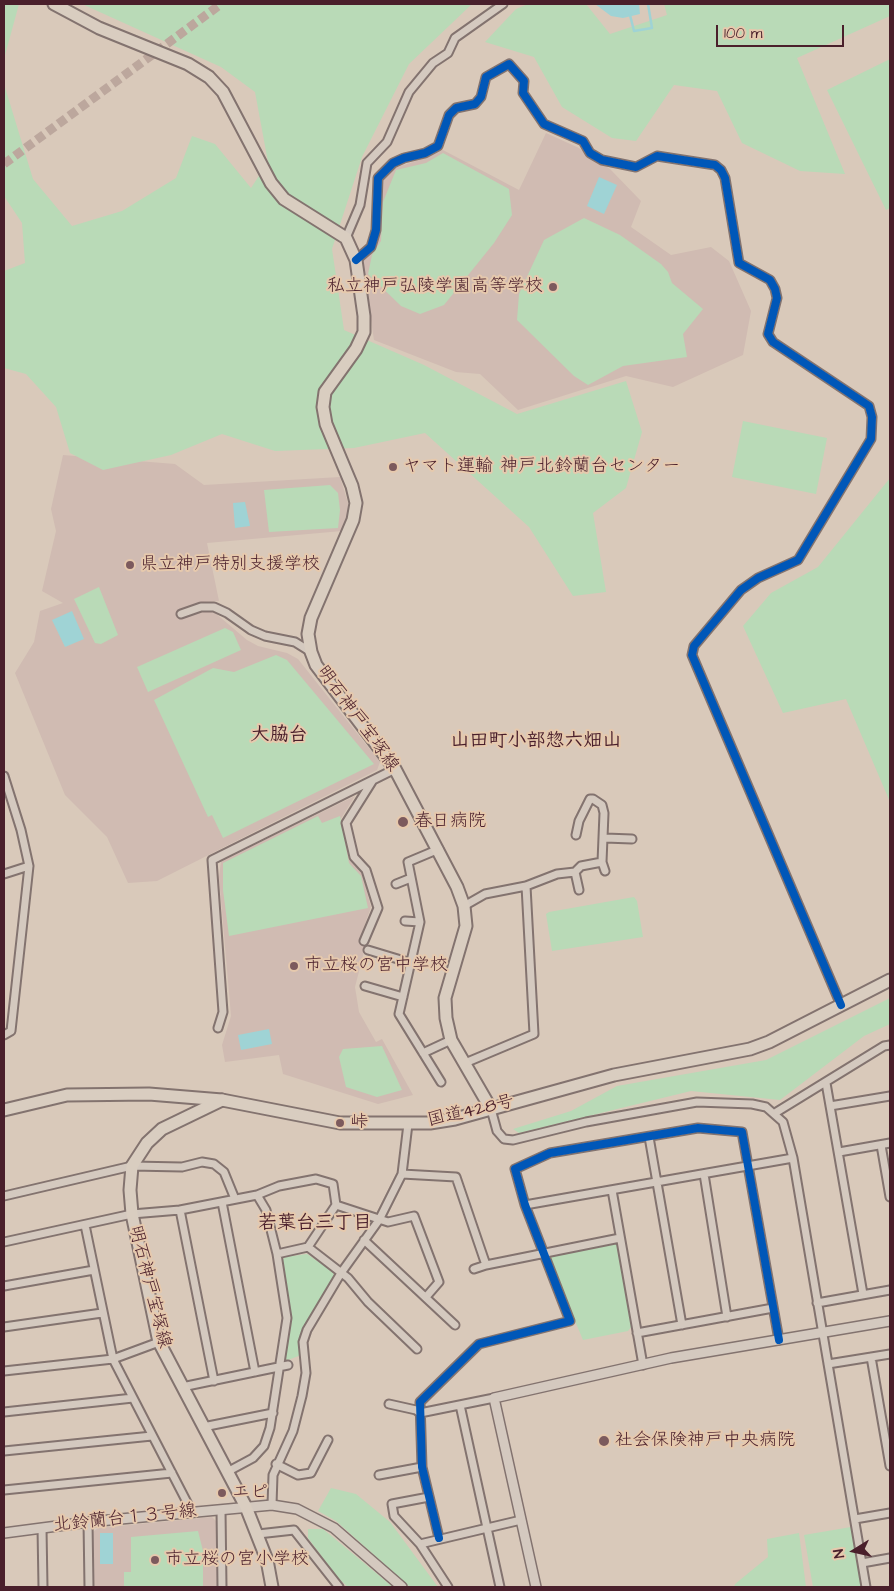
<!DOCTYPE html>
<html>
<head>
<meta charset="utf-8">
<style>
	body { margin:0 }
	#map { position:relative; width:894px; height:1591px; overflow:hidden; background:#d9c9ba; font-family:"Architects Daughter",sans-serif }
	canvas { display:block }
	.frame { position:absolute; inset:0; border:5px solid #4a1f2b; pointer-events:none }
	.north { position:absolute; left:829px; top:1526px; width:50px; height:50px; -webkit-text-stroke:4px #e6c9ad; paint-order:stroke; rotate:260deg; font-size:14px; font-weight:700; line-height:20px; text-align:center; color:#4a1f2b }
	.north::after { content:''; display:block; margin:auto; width:18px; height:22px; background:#4a1f2b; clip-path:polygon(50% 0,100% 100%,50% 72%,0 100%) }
	.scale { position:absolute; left:716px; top:25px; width:128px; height:22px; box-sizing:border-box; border:2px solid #4a1f2b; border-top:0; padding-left:6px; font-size:15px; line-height:18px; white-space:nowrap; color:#4a1f2b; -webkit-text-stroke:4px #e6c9ad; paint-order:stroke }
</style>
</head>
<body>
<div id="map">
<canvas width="894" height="1591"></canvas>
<div class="frame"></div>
<div class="north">N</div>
<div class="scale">100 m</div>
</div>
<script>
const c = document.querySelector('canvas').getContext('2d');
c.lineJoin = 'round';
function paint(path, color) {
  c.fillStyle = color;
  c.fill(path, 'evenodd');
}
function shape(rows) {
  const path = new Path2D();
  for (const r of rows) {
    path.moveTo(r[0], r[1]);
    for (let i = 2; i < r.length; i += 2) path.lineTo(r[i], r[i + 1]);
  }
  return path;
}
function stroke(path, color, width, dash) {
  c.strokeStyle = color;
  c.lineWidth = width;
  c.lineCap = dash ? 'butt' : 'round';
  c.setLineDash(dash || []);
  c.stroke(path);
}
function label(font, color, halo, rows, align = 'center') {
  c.font = font + ' "Architects Daughter","Klee One",sans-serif';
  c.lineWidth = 4;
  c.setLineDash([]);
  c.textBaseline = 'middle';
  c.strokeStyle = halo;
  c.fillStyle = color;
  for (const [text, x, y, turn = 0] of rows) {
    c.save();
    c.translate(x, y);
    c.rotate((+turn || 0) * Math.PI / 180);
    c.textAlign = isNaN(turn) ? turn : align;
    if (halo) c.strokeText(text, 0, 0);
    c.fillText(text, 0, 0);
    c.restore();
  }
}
paint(shape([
	[546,133,579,148,610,169,641,201,631,227,671,255,711,247,729,261,751,311,743,355,673,387,626,376,518,410,480,374,456,372,374,340,362,262,375,247,380,230,379,193,382,180,394,168,426,158,441,149,519,190],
	[63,455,175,464,204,485,340,477,348,503,348,518,342,531,207,543,219,601,203,602,178,610,182,619,203,611,214,612,247,640,258,646,287,653,298,659,380,762,377,770,157,881,128,883,107,837,65,795,15,673,34,642,40,611,63,603,42,591,56,531,51,509],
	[355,796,340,820,349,860,362,874,371,907,359,941,366,944,355,987,359,1012,376,1042,382,1039,413,1095,378,1104,283,1074,279,1055,225,1062,222,1045,231,1016,219,877,221,861],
	[212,1517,217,1522,218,1587,93,1587,93,1532,98,1528]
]), '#d0bbb2');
paint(shape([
	[4,4,19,4,4,59],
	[82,4,472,4,409,64,362,157,332,249,344,330,424,365,517,414,626,381,642,432,626,488,593,513,606,592,573,596,529,527,425,433,354,448,275,451,222,434,171,455,103,470,70,453,56,407,26,374,4,368,4,271,25,263,22,223,4,196,4,84,33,179,72,226,122,211,176,178,192,136,215,144,251,188,268,162,255,92,221,67],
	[528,4,586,4,610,34,667,15,664,4,890,4,890,16,797,58,845,174,800,171,742,143,717,91,674,85,636,141,612,138,562,107,534,57,485,42,516,9],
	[890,59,890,208,886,210,827,90],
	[443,153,509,189,512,215,494,243,444,305,420,314,401,306,368,274,372,255,381,241,383,202,396,170,426,163],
	[584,218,620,235,661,264,668,272,672,283,703,309,683,334,687,357,623,366,588,385,574,376,517,320,519,294,544,240],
	[743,421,827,438,816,494,732,477],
	[890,478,890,802,846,699,783,713,743,626,771,593,818,567],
	[330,485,338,493,340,510,338,528,269,532,264,490],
	[99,587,118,635,101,644,95,643,74,599],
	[225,628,233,632,241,650,148,692,137,667],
	[276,655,287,660,374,764,223,838,212,815,208,817,154,700,213,668,234,672],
	[318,816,322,823,340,816,349,863,361,876,368,908,229,936,223,890,223,863],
	[634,897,637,901,643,937,552,951,546,914,549,912],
	[890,998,890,1024,864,1036,780,1100,691,1091,519,1133,513,1129,571,1111,617,1086,766,1060],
	[382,1046,402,1090,377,1097,346,1087,339,1057,343,1049],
	[615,1243,618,1246,632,1326,628,1331,583,1340,549,1259,553,1253],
	[307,1254,332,1271,335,1277,304,1329,300,1340,301,1355,288,1360,285,1359,291,1318,282,1260,285,1257],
	[331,1488,356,1494,390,1522,438,1587,410,1587,336,1521,318,1511],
	[851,1527,862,1587,813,1587,804,1535],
	[308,1529,323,1529,393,1587,348,1587,338,1578,308,1538],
	[198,1531,203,1551,203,1587,124,1587,124,1572,131,1572,131,1537],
	[799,1533,806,1587,734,1587,735,1584,768,1557,767,1539]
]), '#b9dab7');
paint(shape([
	[595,4,639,4,640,14,623,18,611,16],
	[599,177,617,185,604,214,587,206],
	[245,502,250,526,235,528,233,503],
	[72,611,84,639,65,647,52,620],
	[269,1029,272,1044,241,1050,238,1035],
	[100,1533,113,1533,113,1564,100,1564]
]), '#9fd3d5');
stroke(shape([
	[630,15,634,31,652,28,648,4]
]), '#9fd3d5', 2.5);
stroke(shape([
	[4,164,221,4]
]), '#bca79d', 9, [9, 4.5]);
const minor = shape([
	[346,238,360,205,367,163,387,142,409,92,433,63,448,53,455,38,503,4],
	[356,260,371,247,376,230,378,178,393,163,404,158,425,153,438,146,449,115,456,108,475,104,481,97,486,77,509,64,524,81,523,93,544,124,583,141,590,153,602,160,636,167,657,156,715,165,721,170,725,178,739,263,770,280,775,289,777,298,768,334,773,342,869,406,872,417,871,439,798,560,758,578,741,590,694,646,692,655,841,1005],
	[181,614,201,607,214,607,227,613,251,630,265,636,295,642,311,652],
	[4,776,21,830,29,866,11,1031,4,1035],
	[576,835,579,821,590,799,593,799,602,805,604,813,602,862,605,871],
	[605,838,632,839],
	[439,849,408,862,420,922,399,1014,441,1082],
	[575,872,579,890],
	[4,874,29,866],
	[396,884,411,878],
	[464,906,485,894,526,886,557,874,575,872,581,866,602,862],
	[405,921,420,922],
	[364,941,378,908,366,870,354,857,346,823,373,780],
	[368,950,411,963],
	[365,986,403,997],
	[218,1028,223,1012,212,860,395,769],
	[423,1053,451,1040],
	[465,1063,534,1034,526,886],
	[826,1083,863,1294],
	[830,1106,890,1096],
	[491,1109,497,1131,504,1139,513,1140,586,1122,697,1102,752,1104,766,1107,783,1122,793,1158,866,1587],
	[775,1113,884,1046,890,1045],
	[649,1137,682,1325],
	[881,1145,890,1197],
	[839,1152,890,1143],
	[402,1174,456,1177,486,1265,620,1238],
	[704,1174,727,1317],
	[612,1190,643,1365],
	[257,1195,279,1186,316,1179,333,1184,336,1205,308,1247,277,1254],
	[4,1196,132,1166,182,1167,202,1162,214,1164,224,1172,235,1199],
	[222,1202,255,1372],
	[336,1205,388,1222,414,1216,439,1282,426,1297],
	[525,1205,793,1158],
	[180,1210,214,1381],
	[85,1225,113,1359,192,1512],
	[364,1240,455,1325],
	[4,1242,132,1214,180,1210,257,1195,266,1210,277,1254,287,1318,270,1428,264,1446,253,1458,227,1472],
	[308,1247,348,1278,368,1302,417,1349],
	[474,1269,486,1265],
	[4,1286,94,1270],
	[817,1303,890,1290],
	[4,1327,102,1313],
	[637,1333,773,1308],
	[871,1357,890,1466],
	[828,1364,890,1354],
	[4,1371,113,1359,159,1342],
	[182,1387,288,1365],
	[389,1404,416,1410,420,1413,494,1398],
	[460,1405,500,1587],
	[4,1412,133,1398],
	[203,1427,273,1413],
	[4,1451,152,1436],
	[276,1464,298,1475,311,1473,328,1440],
	[379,1475,422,1467],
	[4,1490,172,1473],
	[429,1497,392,1504,394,1516,420,1544,448,1587],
	[272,1505,273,1475,293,1431,302,1396,306,1373,303,1342,307,1330,341,1273,379,1220,402,1174,408,1124],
	[221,1510,222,1587],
	[855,1519,890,1513],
	[88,1522,89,1587],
	[42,1528,43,1587],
	[258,1534,294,1530,339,1587],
	[439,1538,422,1467,420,1402,479,1344,570,1321,525,1205,515,1169,550,1153,698,1128,742,1132,779,1340],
	[420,1544,521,1520],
	[862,1563,890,1558]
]);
const tertiary = shape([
	[4,1533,88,1522,272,1505,297,1509,334,1528,402,1587],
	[536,1587,494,1398,671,1358,890,1321]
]);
const primary = shape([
	[54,4,99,28,188,64,209,77,223,92,271,183,284,199,346,238,356,260,364,316,364,332,356,349,325,392,323,407,326,424,352,486,356,503,353,520,311,618,308,634,311,652,316,665,395,769,457,887,464,906,466,926,445,998,446,1018,451,1040,491,1109],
	[222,1100,162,1129,147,1143,132,1166,130,1190,132,1214,159,1342,246,1507,267,1560,272,1587]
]);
const trunk = shape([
	[4,1110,67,1095,149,1094,222,1100,340,1123,430,1123,455,1119,614,1075,750,1049,769,1042,890,980]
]);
stroke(minor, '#83736f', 11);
stroke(tertiary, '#83736f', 12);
stroke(primary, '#83736f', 15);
stroke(trunk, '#83736f', 15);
stroke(minor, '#d4c9bf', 7);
stroke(tertiary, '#d4c9bf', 9);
stroke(primary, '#d9cdc0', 11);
stroke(trunk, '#d9cdc0', 11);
stroke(shape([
	[356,260,371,247,376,230,378,178,393,163,404,158,425,153,438,146,449,115,456,108,475,104,481,97,486,77,509,64,524,81,523,93,544,124,583,141,590,153,602,160,636,167,657,156,715,165,721,170,725,178,739,263,770,280,775,289,777,298,768,334,773,342,869,406,872,417,871,439,798,560,758,578,741,590,694,646,692,655,841,1005],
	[439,1538,422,1467,420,1402,479,1344,570,1321,525,1205,515,1169,550,1153,698,1128,742,1132,779,1340]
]), '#0057b8', 8);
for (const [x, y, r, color] of [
	[553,287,5,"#7c5a5d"],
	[393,467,5,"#7c5a5d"],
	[130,565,5,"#7c5a5d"],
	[403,822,6,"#7c5a5d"],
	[294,966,5,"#7c5a5d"],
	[340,1123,5,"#7c5a5d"],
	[604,1441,6,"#7c5a5d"],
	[222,1493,5,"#7c5a5d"],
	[155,1560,5,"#7c5a5d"]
]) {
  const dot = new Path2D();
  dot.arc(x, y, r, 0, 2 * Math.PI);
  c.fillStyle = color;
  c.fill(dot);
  stroke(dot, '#e6c9ad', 2);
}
label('18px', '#4a1f2b', '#e6c9ad', [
	["私立神戸弘陵学園高等学校",543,287,"right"],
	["ヤマト運輸 神戸北鈴蘭台センター",403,467],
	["県立神戸特別支援学校",140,565],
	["春日病院",414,822],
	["市立桜の宮中学校",304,966],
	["峠",350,1123],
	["社会保険神戸中央病院",615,1441],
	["エピ",232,1493],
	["市立桜の宮小学校",165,1560]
], 'left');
label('18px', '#4a1f2b', '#e6c9ad', [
	["明石神戸宝塚線",357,719,54],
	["国道428号",471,1112,-13],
	["明石神戸宝塚線",149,1287,76],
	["北鈴蘭台１３号線",125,1519,-6]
]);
label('bold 19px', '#4a1f2b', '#e6c9ad', [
	["大脇台",279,736],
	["山田町小部惣六畑山",536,742],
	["若葉台三丁目",315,1224]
]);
</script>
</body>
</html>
